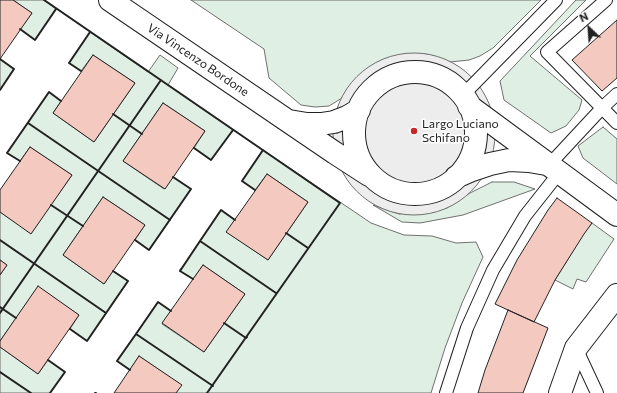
<!DOCTYPE html>
<html>
<head>
<meta charset="utf-8">
<style>
	body { margin:0 }
	#map { position:relative; width:617px; height:393px; overflow:hidden; background:#fff; font-family:Commissioner,sans-serif }
	canvas { display:block }
	.north { position:absolute; left:569px; top:8px; width:40px; height:40px; -webkit-text-stroke:3px #fff; paint-order:stroke; rotate:335deg; font-size:11px; font-weight:700; line-height:16px; text-align:center; color:#222 }
	.north::after { content:''; display:block; margin:auto; width:14px; height:18px; background:#222; clip-path:polygon(50% 0,100% 100%,50% 72%,0 100%) }
</style>
</head>
<body>
<div id="map">
<canvas width="617" height="393"></canvas>
<div class="north">N</div>
</div>
<script>
const c = document.querySelector('canvas').getContext('2d');
c.lineJoin = 'round';
function paint(path, color) {
  c.fillStyle = color;
  c.fill(path, 'evenodd');
}
function shape(rows) {
  const path = new Path2D();
  for (const r of rows) {
    if (r.length === 3) {
      path.moveTo(r[0] + r[2], r[1]);
      path.arc(r[0], r[1], r[2], 0, 2 * Math.PI);
      continue;
    }
    path.moveTo(r[0], r[1]);
    for (let i = 2; i < r.length; i += 2) path.lineTo(r[i], r[i + 1]);
  }
  return path;
}
function stroke(path, color, width, dash) {
  c.strokeStyle = color;
  c.lineWidth = width;
  c.lineCap = dash ? 'butt' : 'round';
  c.setLineDash(dash || []);
  c.stroke(path);
}
function label(font, color, halo, rows, align = 'center') {
  c.font = font + ' Commissioner,sans-serif';
  c.lineWidth = 3;
  c.setLineDash([]);
  c.textBaseline = 'middle';
  c.strokeStyle = halo;
  c.fillStyle = color;
  for (const [text, x, y, turn = 0] of rows) {
    c.save();
    c.translate(x, y);
    c.rotate((+turn || 0) * Math.PI / 180);
    c.textAlign = isNaN(turn) ? turn : align;
    if (halo) c.strokeText(text, 0, 0);
    c.fillText(text, 0, 0);
    c.restore();
  }
}
const green = shape([
	[13,0,44,0,56,9,35,40,20,29,32,13,13,0],
	[191,0,541,0,493,48,480,56,469,60,450,62,426,54,388,58,367,69,353,82,342,98,329,106,315,107,301,105,269,78,264,49,191,0],
	[576,0,586,0,530,56,582,100,579,110,566,126,551,133,504,100,500,81,576,0],
	[90,32,148,72,160,55,178,68,168,85,233,130,211,160,194,148,205,131,163,103,123,161,164,189,173,177,191,189,170,220,149,250,135,240,145,225,103,197,63,255,104,284,113,271,128,281,87,341,70,329,79,315,38,287,0,341,0,275,7,265,0,260,0,212,31,233,72,175,30,147,20,161,7,153,49,92,61,101,53,113,94,142,135,83,93,55,81,71,69,63,90,32],
	[0,59,14,69,0,90,0,59],
	[603,127,617,139,617,184,583,158,578,146,603,127],
	[263,150,371,223,404,235,432,236,456,243,476,242,483,257,462,303,445,348,431,393,176,393,181,385,139,356,130,370,117,361,158,302,171,311,162,324,204,352,245,294,203,265,193,279,180,271,221,210,235,220,227,232,268,260,308,202,267,174,255,190,242,181,263,150],
	[492,182,514,182,535,189,463,215,420,223,402,222,373,205,399,214,447,208,470,193,492,182],
	[592,223,614,239,586,282,577,279,573,289,555,280,583,234,592,223],
	[0,347,38,374,48,360,65,372,50,393,0,393,0,347]
]);
paint(green, '#e0efe3');
stroke(green, '#6f6f6f', 1);
const parking = shape([
	[414,134,81]
]);
paint(parking, '#ededed');
stroke(parking, '#6f6f6f', 1);
const building = shape([
	[0,0,13,0,32,13,0,59,0,0],
	[617,20,617,78,602,91,572,60,617,20],
	[93,55,135,83,94,142,53,113,93,55],
	[163,103,205,131,165,189,123,161,163,103],
	[30,147,72,175,31,234,0,212,0,190,30,147],
	[267,174,308,202,268,260,226,232,267,174],
	[103,197,145,225,104,284,63,255,103,197],
	[557,198,592,223,584,234,555,280,534,322,495,304,517,260,548,210,557,198],
	[0,260,7,265,0,275,0,260],
	[203,265,245,294,204,352,162,323,203,265],
	[38,286,79,315,38,374,0,347,0,341,38,286],
	[508,310,548,328,523,393,478,393,485,370,508,310],
	[139,356,182,385,176,393,114,393,139,356]
]);
paint(building, '#f3c9c0');
stroke(building, '#222', 1);
const lane = shape([
	[606,0,547,52,617,123],
	[463,95,556,0],
	[549,165,602,108,617,94],
	[576,348,597,393],
	[446,393,467,328,493,270,525,216,559,173]
]);
const street = shape([
	[110,0,335,153,369,175],
	[415,133,61],
	[469,106,617,215],
	[289,121,307,124,321,124,334,122,347,117,359,110],
	[456,177,472,170,490,164,509,160,529,161,546,164],
	[560,393,576,348,617,295]
]);
stroke(lane, '#222', 14);
stroke(street, '#222', 24);
stroke(lane, '#fff', 12);
stroke(street, '#fff', 22);
stroke(shape([
	[44,0,340,203,207,393],
	[20,29,35,40,56,9],
	[81,71,69,63,90,32],
	[0,90,14,69,0,59],
	[113,114,142,134],
	[28,123,170,220],
	[194,148,211,160,233,130],
	[20,161,7,153,49,92,61,101],
	[255,190,242,181,263,150],
	[51,205,83,226],
	[286,233,308,248],
	[0,240,106,313],
	[135,240,149,250,191,189,173,177],
	[200,241,221,210,235,220],
	[181,269,180,271,193,279],
	[180,271,200,241,276,293],
	[0,307,16,318],
	[0,313,161,80],
	[224,323,246,338,247,337],
	[70,329,87,341,128,281,113,271],
	[136,334,158,302,171,311],
	[48,360,65,372,50,393],
	[117,361,136,334,213,386],
	[117,361,130,370],
	[0,372,31,393],
	[95,393,96,393]
]), '#222', 2);
for (const [x, y, r, color] of [
	[414,131,4,"#c62828"]
]) {
  const dot = new Path2D();
  dot.arc(x, y, r, 0, 2 * Math.PI);
  c.fillStyle = color;
  c.fill(dot);
  stroke(dot, '#fff', 1.5);
}
label('12px', '#222', '#fff', [
	["Via Vincenzo Bordone",198,60,34]
]);
label('12px', '#222', '#fff', [
	["Largo Luciano",422,124],
	["Schifano",422,138]
], 'left');
</script>
</body>
</html>
